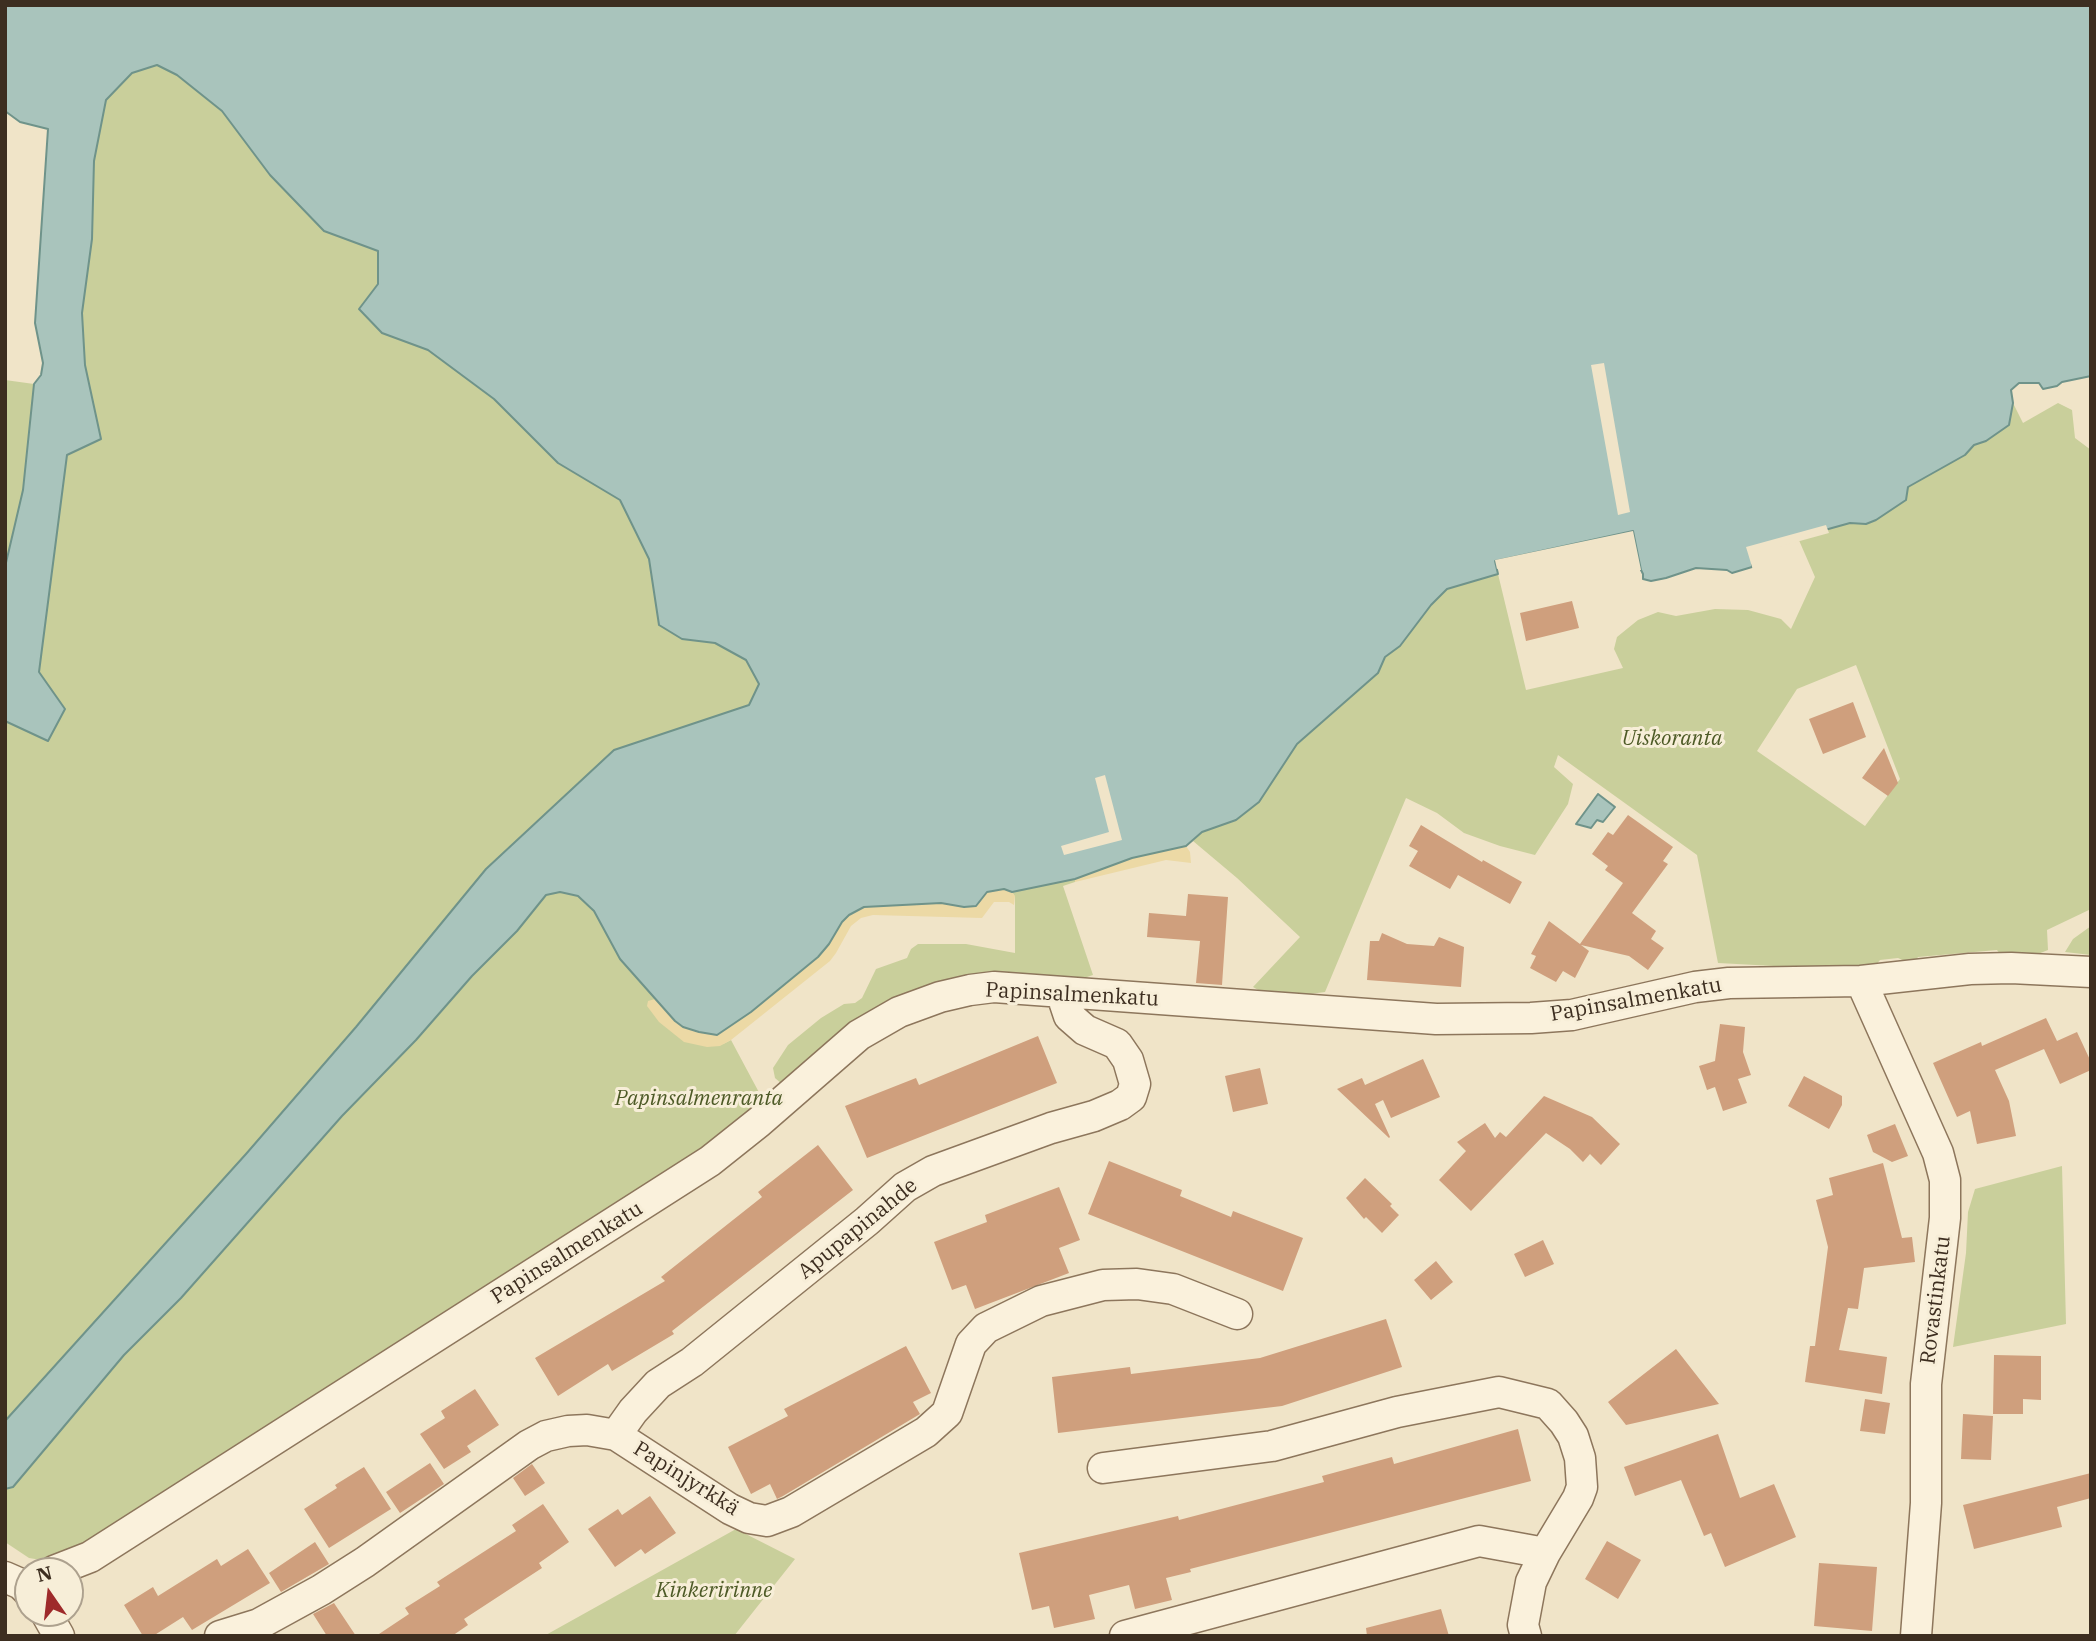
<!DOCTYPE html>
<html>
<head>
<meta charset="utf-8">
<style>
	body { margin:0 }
	#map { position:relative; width:2096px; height:1641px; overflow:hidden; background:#f0e4c8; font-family:"IBM Plex Serif",serif }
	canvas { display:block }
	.frame { position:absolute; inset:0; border:7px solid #3d2e20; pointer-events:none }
	.north { position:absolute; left:14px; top:1557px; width:70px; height:70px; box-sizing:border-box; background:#f7eed8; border:2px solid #ada18e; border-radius:50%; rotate:346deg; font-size:19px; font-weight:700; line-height:28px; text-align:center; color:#3d2e20 }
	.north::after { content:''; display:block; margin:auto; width:24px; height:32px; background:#9e2a2b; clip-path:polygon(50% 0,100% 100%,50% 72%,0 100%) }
</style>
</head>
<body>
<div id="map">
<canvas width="2096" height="1641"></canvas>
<div class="frame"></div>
<div class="north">N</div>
</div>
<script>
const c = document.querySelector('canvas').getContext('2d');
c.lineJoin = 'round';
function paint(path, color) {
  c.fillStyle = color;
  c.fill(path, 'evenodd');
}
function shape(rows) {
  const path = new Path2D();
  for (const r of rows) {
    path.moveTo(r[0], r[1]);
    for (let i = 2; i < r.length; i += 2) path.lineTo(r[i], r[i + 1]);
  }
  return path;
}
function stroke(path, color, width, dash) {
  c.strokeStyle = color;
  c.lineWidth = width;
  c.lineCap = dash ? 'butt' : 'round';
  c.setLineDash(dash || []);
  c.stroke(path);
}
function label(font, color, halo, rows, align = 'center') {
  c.font = font + ' "IBM Plex Serif",serif';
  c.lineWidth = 6;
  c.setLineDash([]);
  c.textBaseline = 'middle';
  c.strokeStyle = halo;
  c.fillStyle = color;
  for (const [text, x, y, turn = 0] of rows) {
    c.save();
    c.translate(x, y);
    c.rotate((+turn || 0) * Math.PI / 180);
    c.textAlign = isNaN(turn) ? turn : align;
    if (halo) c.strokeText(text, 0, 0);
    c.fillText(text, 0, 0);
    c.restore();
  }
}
paint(shape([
	[165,55,976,467,749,705,614,750,486,869,356,1027,246,1154,5,1422,5,721,48,740,39,672,67,455,85,365,82,313,92,239,94,161,106,100,132,73,157,65],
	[5,380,34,384,23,491,5,567],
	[2019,383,2011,391,2013,403,2023,423,2058,403,2072,410,2075,438,2091,450,2091,909,2047,930,2048,950,2033,956,2000,954,1997,950,1918,957,1916,960,1907,962,1898,958,1880,960,1876,965,1839,970,1786,970,1774,966,1718,963,1697,855,1558,755,1554,767,1573,784,1568,804,1535,855,1500,846,1464,833,1437,813,1406,798,1325,992,1295,996,1265,994,1253,987,1300,937,1237,878,1193,841,1202,832,1382,553,1472,580,1498,574,1526,690,1623,668,1614,649,1617,637,1638,620,1658,612,1676,616,1715,609,1748,610,1781,619,1791,629,1815,577,1798,538,1850,522,1866,524,1900,462],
	[1856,665,1900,779,1865,826,1757,751,1797,689],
	[552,866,728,1029,717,1035,723,1044,731,1040,762,1098,762,1105,729,1133,94,1540,54,1558,41,1560,29,1558,5,1542,5,1468],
	[1075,879,1075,882,1063,886,1093,975,1081,979,1010,974,783,1085,775,1078,773,1068,788,1045,821,1018,844,1004,855,1003,862,998,876,969,907,958,911,949,918,944,966,944,1015,953,1015,897,1012,892,1017,880],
	[2091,926,2091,955,2065,952,2073,939],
	[2062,1166,2066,1324,1953,1347,1966,1253,1968,1212,1975,1189],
	[736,1529,795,1559,734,1636,544,1636]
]), '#c9cf9b');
paint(shape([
	[1186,846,1190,852,1191,863,1166,860,1075,882,1075,879,1132,858],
	[1004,889,1012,892,1015,896,1014,905,1009,902,994,902,982,918,873,915,861,918,851,926,836,953,830,961,731,1040,720,1046,707,1047,684,1042,659,1022,647,1006,648,1001,655,999,675,1021,717,1035,751,1012,829,944,842,922,849,915,864,907,941,903,964,907,976,906,987,892]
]), '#ecd9a5');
const water = shape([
	[5,5,2091,5,2091,376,2062,382,2057,386,2043,389,2039,383,2019,383,2011,390,2013,403,2009,425,1986,441,1974,445,1965,455,1908,487,1906,500,1876,520,1866,524,1850,523,1753,550,1752,567,1732,573,1727,570,1696,568,1666,578,1651,581,1643,579,1643,574,1641,570,1633,531,1495,561,1498,574,1447,589,1431,605,1400,646,1385,657,1378,673,1297,744,1259,802,1236,820,1202,832,1186,846,1132,858,1075,879,1012,892,1004,889,987,892,976,906,964,907,941,903,864,907,849,915,842,922,829,944,818,957,751,1012,717,1035,699,1032,683,1027,675,1021,620,959,594,911,578,896,560,892,546,895,517,931,472,976,416,1040,342,1116,181,1298,124,1355,13,1487,5,1489,5,1421,246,1154,356,1027,486,869,614,750,749,705,759,684,746,660,715,643,682,639,659,625,649,559,620,500,558,463,494,399,428,350,382,333,359,309,378,284,378,251,324,231,270,175,222,111,177,75,157,65,132,73,106,100,94,161,92,239,82,313,85,365,101,439,67,455,39,672,65,709,48,741,5,721,5,567,23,490,34,384,41,375,43,363,35,323,48,129,20,122,5,111,5,5],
	[1598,794,1615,807,1603,822,1597,820,1591,828,1576,824,1598,794]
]);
paint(water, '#a9c4bc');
stroke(water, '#6f938a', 2);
paint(shape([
	[1604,363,1630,512,1618,515,1591,365],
	[1826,525,1829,533,1756,553,1755,568,1753,570,1746,547],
	[1633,531,1641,570,1637,570,1630,535,1499,563,1500,568,1497,569,1495,560],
	[1105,775,1122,840,1064,855,1061,846,1109,832,1095,778]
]), '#f0e4c8');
paint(shape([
	[1572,601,1579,628,1526,641,1520,613],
	[1853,702,1866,737,1823,754,1809,719],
	[1884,748,1898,783,1888,796,1862,778],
	[1628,815,1673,847,1663,861,1668,864,1632,913,1656,931,1651,939,1664,948,1648,970,1629,956,1581,945,1589,951,1575,978,1563,971,1556,982,1530,968,1536,956,1531,954,1549,921,1580,944,1623,883,1605,870,1608,866,1592,854,1608,832,1613,835],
	[1421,825,1482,862,1483,860,1522,882,1510,904,1458,875,1450,889,1409,866,1418,851,1409,846],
	[1188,894,1228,897,1222,985,1196,983,1200,941,1147,937,1149,913,1186,916],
	[1382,933,1407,944,1434,946,1439,937,1464,947,1461,987,1367,980,1370,941,1379,941],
	[2046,1018,2057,1041,2077,1032,2091,1062,2091,1070,2060,1084,2044,1049,1995,1070,2009,1101,2016,1136,1977,1144,1970,1111,1957,1117,1933,1063,1981,1042,1982,1046],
	[1720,1024,1745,1027,1743,1052,1751,1075,1738,1079,1747,1103,1723,1111,1715,1087,1707,1090,1699,1066,1715,1061],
	[1038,1036,1057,1083,867,1158,845,1106,916,1078,919,1085],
	[1423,1059,1440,1097,1391,1118,1383,1100,1375,1104,1390,1137,1389,1138,1337,1089,1362,1078,1365,1085],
	[1260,1068,1268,1104,1233,1112,1225,1076],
	[1804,1076,1842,1096,1842,1105,1829,1129,1788,1106],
	[1544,1096,1592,1117,1620,1144,1601,1165,1590,1154,1583,1162,1570,1149,1546,1133,1471,1211,1439,1180,1466,1151,1457,1142,1485,1123,1495,1138,1500,1132,1506,1137],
	[1895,1124,1908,1156,1892,1162,1873,1152,1867,1135],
	[818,1145,853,1190,672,1331,674,1334,612,1371,608,1364,558,1396,535,1358,665,1281,661,1277,762,1197,758,1192],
	[1109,1161,1182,1190,1180,1196,1231,1217,1233,1211,1303,1238,1283,1291,1088,1214],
	[1883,1163,1902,1238,1912,1237,1915,1262,1864,1268,1858,1309,1848,1308,1839,1350,1887,1357,1882,1394,1805,1382,1810,1346,1815,1346,1828,1247,1816,1200,1833,1195,1829,1178],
	[1365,1178,1392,1204,1390,1206,1399,1215,1382,1233,1366,1217,1364,1219,1346,1198],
	[1059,1187,1080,1240,1059,1248,1069,1273,975,1309,966,1285,952,1290,934,1242,987,1222,985,1215],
	[1543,1240,1554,1264,1525,1277,1514,1254],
	[1436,1261,1453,1282,1431,1300,1414,1280],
	[1386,1319,1402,1367,1282,1406,1058,1433,1052,1377,1130,1367,1131,1374,1260,1358],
	[906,1346,931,1393,913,1402,920,1414,783,1496,777,1499,770,1484,751,1494,728,1447,788,1416,784,1409],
	[1676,1349,1719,1404,1626,1425,1608,1402],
	[1994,1355,2041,1356,2041,1400,2023,1399,2023,1414,1993,1414],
	[475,1389,499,1425,467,1446,471,1452,444,1469,420,1434,445,1418,441,1411],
	[1865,1399,1890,1403,1885,1434,1860,1431],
	[1963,1414,1993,1416,1991,1460,1961,1459],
	[1518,1429,1531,1481,1190,1569,1191,1572,1166,1578,1172,1600,1135,1609,1129,1585,1089,1595,1095,1619,1054,1628,1049,1606,1032,1610,1019,1553,1178,1516,1179,1520,1324,1482,1322,1476,1392,1457,1394,1464],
	[1718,1434,1740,1498,1774,1484,1796,1537,1725,1567,1711,1533,1704,1536,1681,1480,1635,1496,1624,1467],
	[430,1463,444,1484,400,1513,386,1492],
	[532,1464,545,1483,525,1496,513,1478],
	[364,1467,391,1509,329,1548,304,1509,337,1488,335,1485],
	[2091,1473,2091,1498,2057,1507,2062,1527,1974,1549,1963,1505],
	[650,1496,676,1533,645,1554,641,1549,615,1567,588,1529,618,1509,622,1515],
	[543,1504,569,1542,539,1563,542,1568,464,1619,468,1625,452,1636,376,1636,409,1614,405,1608,440,1586,437,1582,516,1531,512,1525],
	[1607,1541,1641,1560,1618,1599,1585,1579],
	[315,1542,329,1564,281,1592,269,1573],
	[248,1549,270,1583,192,1630,183,1617,153,1636,143,1636,124,1605,153,1587,158,1596,217,1559,221,1566],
	[1819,1563,1877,1567,1872,1631,1814,1626],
	[334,1603,356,1636,327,1636,313,1614],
	[1441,1609,1449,1636,1367,1636,1366,1628]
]), '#cf9f7d');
const minor = shape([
	[1861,981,1938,1153,1945,1180,1945,1218,1926,1384,1926,1503,1916,1636],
	[616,1435,633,1411,658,1384,692,1362,867,1221,905,1187,933,1171,1051,1128,1094,1116,1120,1105,1131,1097,1135,1084,1128,1060,1117,1044,1085,1030,1069,1016,1061,992],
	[1103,1468,1272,1446,1397,1412,1499,1392,1548,1404,1564,1422,1573,1436,1580,1458,1582,1487,1578,1498,1545,1553,1531,1582,1523,1625,1526,1636],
	[54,1571,90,1557,710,1161,759,1122,859,1035,899,1012,940,997,970,990,994,987,1436,1019,1531,1018,1572,1015,1695,987,1729,983,1861,981,1970,969,2011,968,2091,972],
	[5,1577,21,1584,28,1591],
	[46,1613,59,1636],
	[220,1636,259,1624,321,1590,365,1562,529,1445,546,1436,568,1431,587,1430,616,1435,730,1509,749,1518,767,1521,791,1512,926,1432,947,1413,971,1344,986,1328,1041,1301,1103,1285,1137,1284,1173,1289,1237,1314],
	[1125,1636,1479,1541,1545,1553]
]);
stroke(minor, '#8d765c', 33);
stroke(minor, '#faf1dc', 30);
label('italic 21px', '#4d5a26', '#f7eed8', [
	["Uiskoranta",1672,739],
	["Papinsalmenranta",699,1099],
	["Kinkeririnne",714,1591]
]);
label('21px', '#3d2e20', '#f7eed8', [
	["Papinsalmenkatu",1072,995,3],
	["Papinsalmenkatu",1636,1000,-10],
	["Apupapinahde",858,1229,-39],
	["Papinsalmenkatu",567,1253,-32],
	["Rovastinkatu",1936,1300,-83],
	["Papinjyrkkä",686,1479,32]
]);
</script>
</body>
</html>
